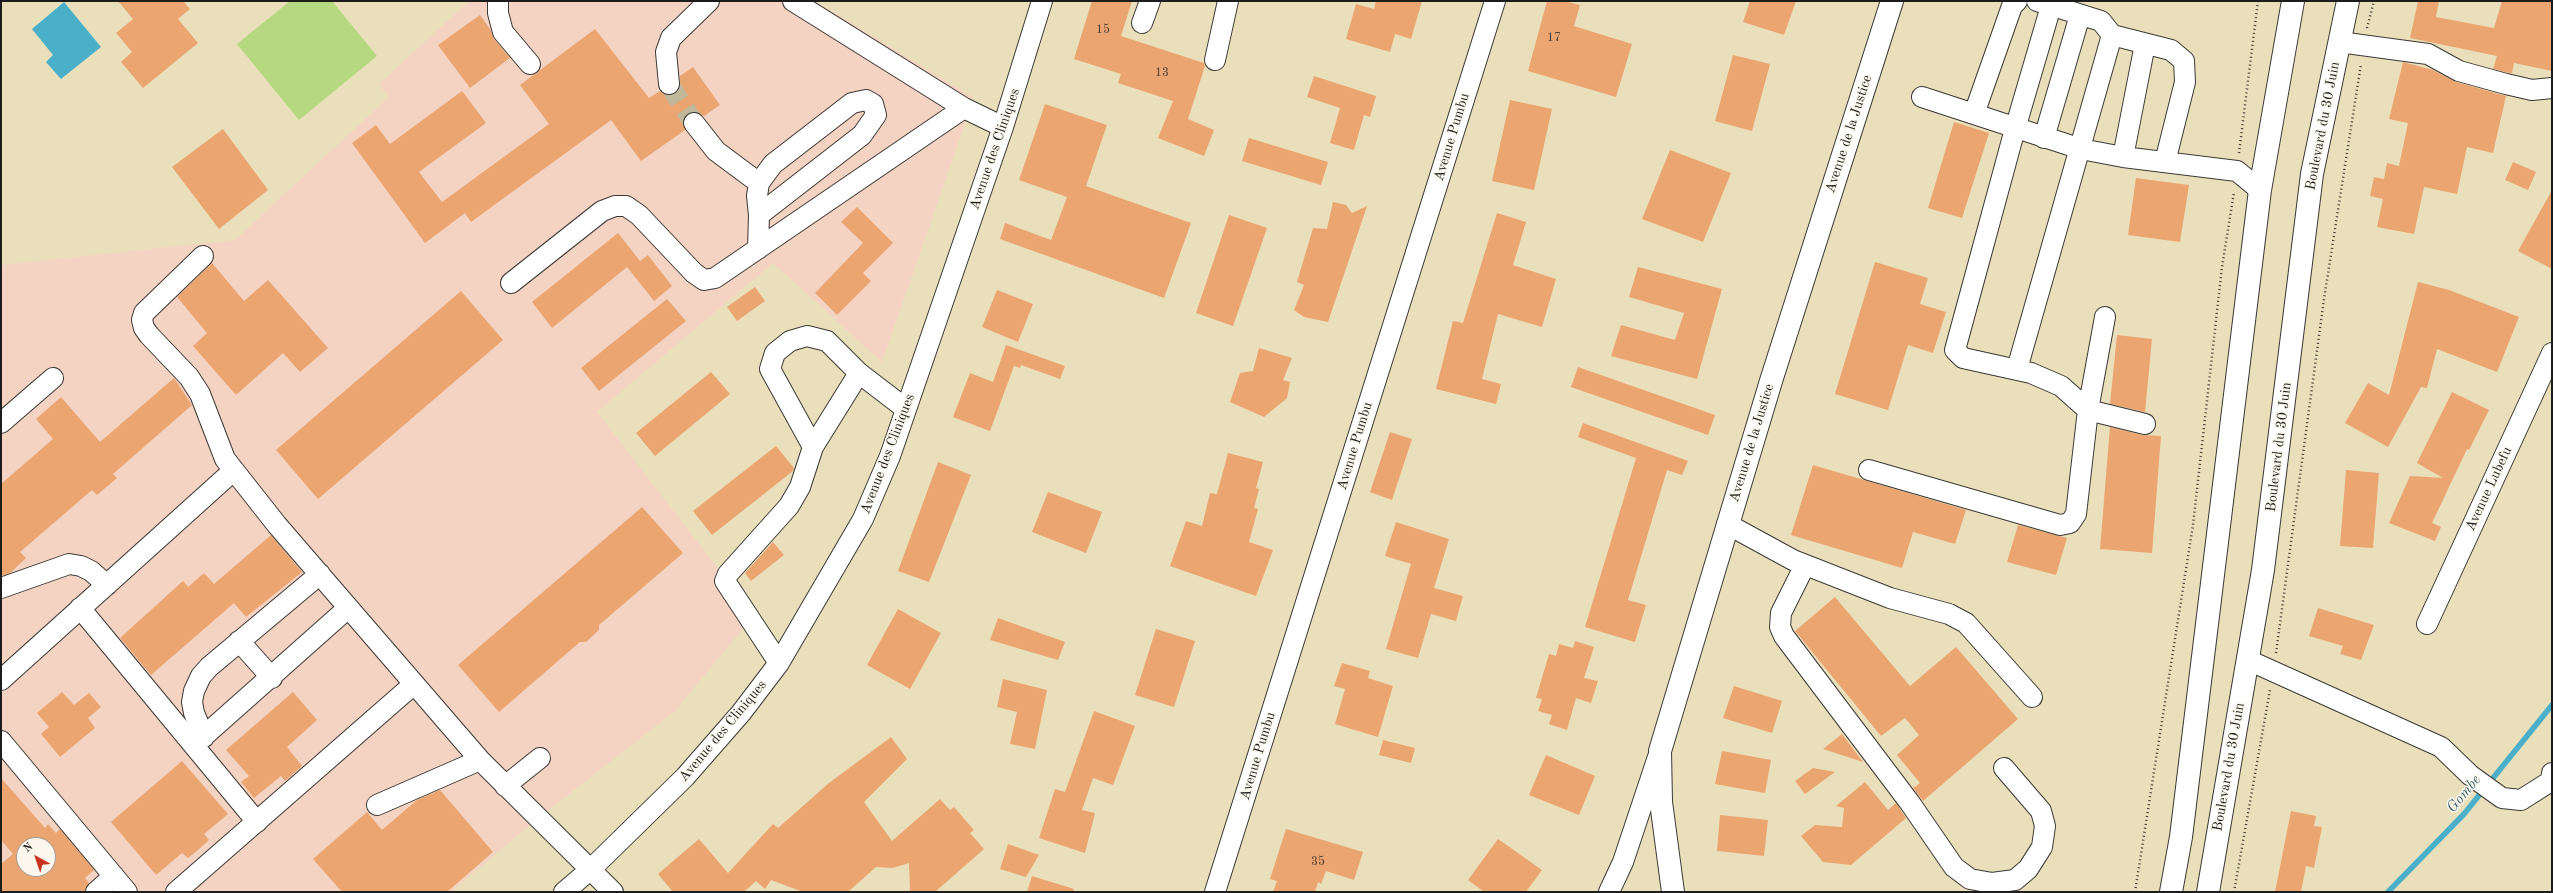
<!DOCTYPE html>
<html>
<head>
<meta charset="utf-8">
<style>
	body { margin:0 }
	#map { position:relative; width:2553px; height:893px; overflow:hidden; background:#eadfbb; font-family:"Old Standard TT",serif }
	canvas { display:block }
	.frame { position:absolute; inset:0; border:2px solid #1c1c1c; pointer-events:none }
	.north { position:absolute; left:16px; top:837px; width:40px; height:40px; box-sizing:border-box; background:#fbf7ec; border:1px solid #a29f99; border-radius:50%; rotate:320deg; font-size:11px; font-weight:700; line-height:16px; text-align:center; color:#1c1c1c }
	.north::after { content:''; display:block; margin:auto; width:14px; height:18px; background:#c8321e; clip-path:polygon(50% 0,100% 100%,50% 72%,0 100%) }
</style>
</head>
<body>
<div id="map">
<canvas width="2553" height="893"></canvas>
<div class="frame"></div>
<div class="north">N</div>
</div>
<script>
const c = document.querySelector('canvas').getContext('2d');
c.lineJoin = 'round';
function paint(path, color) {
  c.fillStyle = color;
  c.fill(path, 'evenodd');
}
function shape(rows) {
  const path = new Path2D();
  for (const r of rows) {
    path.moveTo(r[0], r[1]);
    for (let i = 2; i < r.length; i += 2) path.lineTo(r[i], r[i + 1]);
  }
  return path;
}
function stroke(path, color, width, dash) {
  c.strokeStyle = color;
  c.lineWidth = width;
  c.lineCap = dash ? 'butt' : 'round';
  c.setLineDash(dash || []);
  c.stroke(path);
}
function label(font, color, halo, rows, align = 'center') {
  c.font = font + ' "Old Standard TT",serif';
  c.lineWidth = 3;
  c.setLineDash([]);
  c.textBaseline = 'middle';
  c.strokeStyle = halo;
  c.fillStyle = color;
  for (const [text, x, y, turn = 0] of rows) {
    c.save();
    c.translate(x, y);
    c.rotate((+turn || 0) * Math.PI / 180);
    c.textAlign = isNaN(turn) ? turn : align;
    if (halo) c.strokeText(text, 0, 0);
    c.fillText(text, 0, 0);
    c.restore();
  }
}
paint(shape([
	[469,1,815,1,974,98,882,362,773,263,597,412,754,615,675,711,531,824,451,892,1,892,1,265,235,240,389,97,379,84],
	[24,845,48,845,48,869,24,869]
]), '#f5d3c2');
paint(shape([
	[290,1,332,1,377,56,299,120,237,44]
]), '#b5d880');
paint(shape([
	[64,2,101,47,61,79,46,62,53,55,32,29]
]), '#4ab0c9');
stroke(shape([
	[2388,892,2464,814,2552,705]
]), '#4ab0c9', 5.5);
paint(shape([
	[118,1,183,1,190,9,178,19,198,43,143,88,121,62,132,52,116,33,133,19],
	[1092,1,1132,1,1121,36,1204,63,1205,66,1188,119,1214,130,1204,156,1158,138,1173,101,1118,83,1121,74,1074,59],
	[1376,1,1422,1,1411,39,1395,34,1390,52,1346,39,1356,4,1374,9],
	[1547,1,1564,1,1580,5,1574,26,1632,44,1616,97,1528,71],
	[1750,1,1796,1,1784,35,1743,22],
	[2418,1,2439,1,2436,17,2494,28,2502,1,2552,1,2552,71,2514,63,2512,73,2509,73,2493,69,2497,56,2410,38],
	[480,15,490,29,494,39,510,58,470,88,438,45],
	[595,29,649,98,660,91,670,95,676,93,680,88,680,76,693,67,720,105,704,116,698,112,687,114,683,119,685,130,641,161,611,120,471,222,465,213,425,243,352,143,376,125,390,144,462,91,486,123,419,172,442,202,549,124,520,85],
	[1733,55,1770,64,1752,131,1715,121],
	[2403,62,2433,70,2456,82,2506,96,2493,153,2467,147,2457,194,2424,187,2414,234,2377,227,2383,199,2370,196,2374,177,2384,179,2387,163,2399,166,2408,123,2389,119],
	[1314,76,1376,96,1370,117,1364,115,1354,150,1330,143,1340,108,1307,97],
	[1510,100,1552,109,1534,190,1492,181],
	[1045,104,1107,125,1086,186,1191,223,1164,298,1000,239,1005,223,1051,240,1067,197,1019,180],
	[1954,122,1989,133,1962,218,1928,208],
	[223,129,268,190,219,229,172,167],
	[1249,138,1328,162,1321,185,1242,161],
	[1670,150,1731,173,1703,242,1642,219],
	[2513,162,2536,172,2528,190,2505,180],
	[2136,178,2189,185,2180,242,2128,235],
	[2552,190,2552,269,2518,251],
	[1333,202,1346,205,1352,213,1367,206,1328,322,1304,317,1294,310,1304,285,1297,282,1313,228,1327,229],
	[857,207,893,243,863,273,871,281,837,315,815,293,863,243,841,222],
	[1497,213,1526,222,1513,265,1556,279,1542,327,1498,314,1482,379,1501,384,1496,404,1436,389,1453,321,1463,323],
	[1229,215,1267,228,1233,326,1196,313],
	[618,233,640,261,648,255,672,286,654,301,627,267,552,328,532,302],
	[1875,262,1928,278,1920,304,1946,312,1933,353,1908,345,1888,410,1835,394],
	[212,263,244,301,268,280,328,348,300,372,283,353,236,395,193,346,207,333,177,297],
	[1638,267,1722,289,1697,379,1611,356,1621,325,1675,340,1684,313,1629,297],
	[2418,282,2449,290,2519,317,2497,372,2437,349,2427,388,2421,387,2388,447,2345,423,2368,383,2389,395],
	[755,287,765,301,737,321,727,307],
	[997,290,1033,304,1018,342,982,327],
	[461,291,503,340,318,499,276,450],
	[667,299,686,321,599,391,581,368],
	[2117,335,2152,339,2145,412,2110,404],
	[1006,345,1065,366,1060,379,1021,365,1020,368,1014,366,990,431,953,417,970,373,993,382],
	[1259,348,1292,358,1283,380,1290,382,1287,398,1264,417,1230,402,1240,373,1253,371],
	[1578,367,1715,415,1708,435,1571,387],
	[711,372,730,394,655,456,636,433],
	[174,378,192,405,113,474,117,478,97,495,92,490,20,552,26,558,10,573,1,576,1,484,53,439,36,419,61,397,100,442],
	[2452,392,2489,410,2469,450,2467,449,2432,523,2441,527,2435,541,2389,523,2410,476,2443,478,2417,463],
	[1583,423,1688,461,1682,475,1667,470,1628,600,1646,605,1635,642,1585,627,1636,458,1578,437],
	[2110,427,2142,435,2161,436,2152,553,2100,549],
	[1390,432,1412,439,1392,500,1370,492],
	[776,446,794,468,793,471,712,535,693,511],
	[1228,453,1263,462,1256,488,1259,489,1254,508,1258,509,1249,542,1273,550,1256,596,1170,566,1186,521,1202,526,1210,493,1217,494],
	[938,462,971,475,929,582,898,571],
	[1813,465,1966,510,1955,544,1913,532,1902,568,1791,535],
	[2346,470,2379,473,2373,548,2340,546],
	[1048,492,1102,512,1086,553,1032,532],
	[642,507,683,553,599,625,599,630,586,642,580,642,499,712,458,665],
	[1396,522,1449,539,1434,588,1463,596,1456,621,1431,614,1418,658,1386,649,1411,564,1385,556],
	[2018,525,2067,538,2056,575,2007,562],
	[271,535,302,572,246,617,234,603,151,675,120,638,183,581,188,587,204,573,214,584],
	[773,542,784,555,751,581,745,573],
	[1835,597,1910,686,1956,647,2018,719,1923,801,1913,788,1920,783,1897,755,1919,735,1905,718,1881,736,1795,631],
	[2318,608,2374,625,2361,660,2340,654,2343,646,2309,636],
	[898,609,941,633,910,689,867,665],
	[998,618,1065,642,1058,660,990,640],
	[1156,629,1195,641,1174,707,1135,695],
	[1575,641,1594,647,1584,678,1598,681,1591,703,1576,698,1567,730,1549,724,1552,715,1538,711,1542,699,1536,698,1549,654,1556,656,1559,644,1573,648],
	[1342,663,1370,671,1368,678,1393,686,1378,737,1335,724,1345,689,1334,686],
	[1003,679,1047,690,1035,749,1010,744,1017,712,997,707],
	[1734,686,1782,701,1772,733,1723,718],
	[62,692,74,705,89,693,101,707,88,718,95,728,60,757,41,734,49,727,37,713],
	[293,692,317,720,287,747,302,766,285,781,281,776,254,798,241,782,249,776,226,750],
	[1094,711,1135,726,1113,785,1093,778,1082,810,1095,813,1085,853,1039,838,1055,789,1065,792],
	[1842,734,1863,762,1823,749],
	[891,737,907,759,864,802,892,841,940,799,950,810,954,807,974,830,970,833,984,849,935,892,910,892,909,863,893,868,876,867,848,892,803,892,771,880,765,889,756,881,744,892,673,892,658,874,699,839,728,873,773,824,778,828,829,783],
	[1383,740,1415,748,1411,763,1379,755],
	[1722,751,1771,760,1765,793,1715,784],
	[1546,755,1595,776,1579,815,1529,795],
	[182,761,228,814,204,834,209,840,198,850,188,858,182,853,156,875,111,822],
	[1813,768,1835,772,1805,794,1795,781],
	[1,778,45,828,48,824,56,833,60,829,94,870,85,878,89,883,84,892,1,892,1,864,13,854,1,840],
	[24,845,48,845,48,869,24,869],
	[1865,782,1888,810,1896,803,1906,818,1851,865,1823,862,1801,836,1815,825,1842,827,1844,808,1836,806],
	[440,790,493,852,447,892,342,892,313,859,367,812,382,830,417,800],
	[2291,811,2316,816,2314,826,2322,827,2314,868,2306,866,2301,892,2275,892],
	[1720,815,1768,820,1764,856,1717,851],
	[1286,829,1363,852,1354,880,1326,871,1321,884,1318,882,1315,892,1273,892,1277,881,1270,879],
	[1498,839,1542,870,1526,892,1484,892,1468,880],
	[1008,844,1039,855,1026,877,1000,869],
	[1032,876,1074,889,1073,892,1027,892]
]), '#eba571');
stroke(shape([
	[669,84,694,123]
]), '#c1b89b', 20, [20, 10]);
const minor = shape([
	[498,1,498,13,503,32,530,64],
	[793,1,964,108,1003,127],
	[2051,6,2015,129,1955,350,1963,358,2031,373,2061,386,2088,410,2145,424],
	[1142,23,1150,1],
	[2112,35,2171,50,2184,61,2185,82,2165,162],
	[2339,42,2428,54,2459,71,2506,84,2532,90,2552,88],
	[1215,60,1228,1],
	[669,84,666,52,671,38,709,1],
	[1922,97,2081,149,2123,157,2237,171,2260,190],
	[1974,114,2012,6,2017,1],
	[694,123,716,151,759,183],
	[2044,138,2080,15],
	[2123,157,2145,44],
	[758,249,759,215,862,135,876,115,873,104,866,100,852,103,773,164,759,183,757,196,759,215],
	[203,256,144,313,142,320,144,328,149,335,189,377,200,394,225,459,277,525,480,760,613,892],
	[511,283,602,211,615,206,626,206,639,215,694,273,704,280,715,278,964,108],
	[2017,369,2112,35,2101,21,2037,1],
	[1,423,53,378],
	[813,447,859,373],
	[1869,470,2060,525,2070,523,2076,514,2088,410,2105,317],
	[1727,524,1793,560,1890,598,1949,614,1966,623,2032,697],
	[1805,565,1781,613,1780,627,1784,636,1910,803,1954,867,1970,879,1992,883,2015,880,2028,869,2042,847,2045,826,2041,811,2004,768],
	[1,588,69,564,81,566,91,571,107,585],
	[80,608,257,822],
	[2427,624,2552,353],
	[239,641,272,678],
	[2248,660,2441,747,2470,775,2502,798,2521,800,2551,781,2552,773],
	[779,663,725,581,728,574,789,506,800,487,813,447,770,369,775,353,790,341,807,336,827,341,859,373,906,409],
	[1,680,233,471],
	[204,737,194,713,192,702,194,691,201,676,209,667,320,574],
	[1,741,127,892],
	[195,744,348,608],
	[505,786,540,758],
	[377,805,480,760],
	[96,892,114,876],
	[176,892,414,684],
	[564,892,591,869,685,777,741,713,779,663,863,519,890,456,1003,127,1042,1],
	[1215,892,1495,1],
	[1609,892,1623,862,1658,757]
]);
const major = shape([
	[1673,892,1661,802,1660,751,1771,381,1892,1],
	[2171,892,2181,837,2260,190,2293,1],
	[2208,892,2263,570,2312,174,2348,1]
]);
stroke(minor, '#3b3934', 22);
stroke(major, '#3b3934', 24);
stroke(shape([
	[2367,28,2374,1],
	[2239,153,2258,1],
	[2276,653,2324,299,2361,64],
	[2135,892,2193,525,2222,267,2234,192],
	[2234,892,2270,690]
]), '#3b3934', 2.5, [1, 3]);
stroke(minor, '#fff', 20);
stroke(major, '#fff', 22);
label('12px', '#503e31', null, [
	["15",1103,30],
	["17",1554,38],
	["13",1162,73],
	["35",1318,862]
]);
label('14px', '#1c1c1c', '#fbf7ec', [
	["Boulevard du 30 Juin",2323,126,-79],
	["Avenue de la Justice",1849,134,-72],
	["Avenue Pumbu",1452,137,-73],
	["Avenue des Cliniques",995,149,-71],
	["Avenue de la Justice",1752,443,-73],
	["Avenue Pumbu",1355,446,-73],
	["Boulevard du 30 Juin",2279,447,-83],
	["Avenue des Cliniques",888,454,-69],
	["Avenue Lubefu",2489,489,-65],
	["Avenue des Cliniques",723,731,-50],
	["Avenue Pumbu",1258,756,-73],
	["Boulevard du 30 Juin",2229,767,-80]
]);
label('italic 15px', '#315f6a', '#fbf7ec', [
	["Gombe",2464,794,-50]
]);
</script>
</body>
</html>
